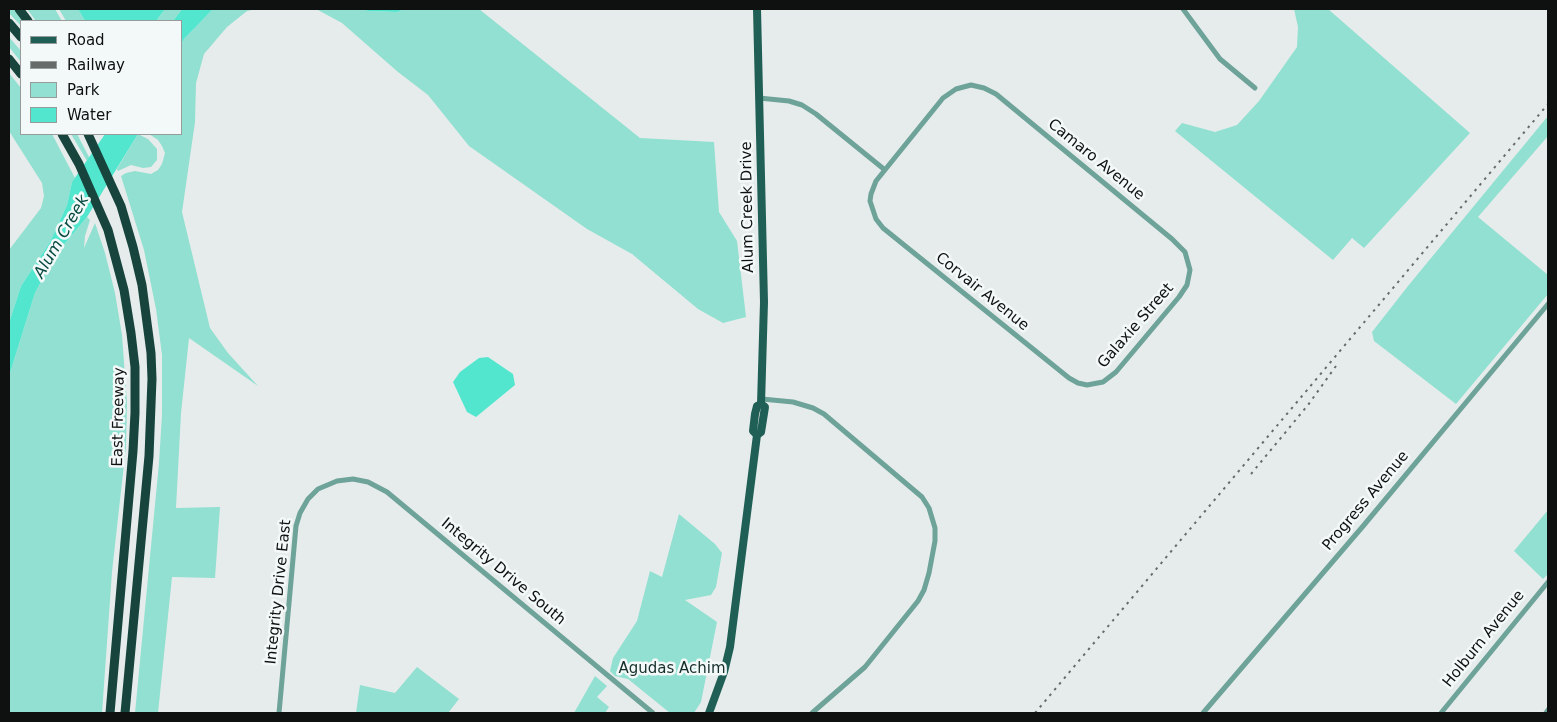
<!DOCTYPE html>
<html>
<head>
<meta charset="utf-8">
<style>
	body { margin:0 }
	#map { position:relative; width:1557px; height:722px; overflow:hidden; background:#e6eceb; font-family:"DejaVu Sans",sans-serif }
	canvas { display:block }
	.frame { position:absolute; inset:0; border:10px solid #0e1110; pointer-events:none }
	.legend { position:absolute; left:20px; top:20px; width:162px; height:115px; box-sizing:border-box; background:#f3f9f8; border:1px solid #979c9b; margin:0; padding:6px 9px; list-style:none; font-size:15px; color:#0e1110 }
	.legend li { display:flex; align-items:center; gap:10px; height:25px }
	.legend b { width:25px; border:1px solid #979c9b }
</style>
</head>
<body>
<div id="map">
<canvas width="1557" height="722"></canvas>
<div class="frame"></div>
<ul class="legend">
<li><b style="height:6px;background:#205f55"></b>Road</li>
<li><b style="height:6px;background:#676b6a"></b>Railway</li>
<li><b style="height:14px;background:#91e0d1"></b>Park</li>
<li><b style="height:14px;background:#53e6cf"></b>Water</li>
</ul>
</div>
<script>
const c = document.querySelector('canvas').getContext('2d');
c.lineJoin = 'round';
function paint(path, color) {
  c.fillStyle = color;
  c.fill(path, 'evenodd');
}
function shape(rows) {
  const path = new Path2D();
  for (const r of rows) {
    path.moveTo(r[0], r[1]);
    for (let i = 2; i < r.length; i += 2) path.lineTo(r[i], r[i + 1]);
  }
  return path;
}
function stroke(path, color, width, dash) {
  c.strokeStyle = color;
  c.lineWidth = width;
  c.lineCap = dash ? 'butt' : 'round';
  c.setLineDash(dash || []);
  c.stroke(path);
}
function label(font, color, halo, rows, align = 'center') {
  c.font = font + ' "DejaVu Sans",sans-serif';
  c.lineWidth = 5;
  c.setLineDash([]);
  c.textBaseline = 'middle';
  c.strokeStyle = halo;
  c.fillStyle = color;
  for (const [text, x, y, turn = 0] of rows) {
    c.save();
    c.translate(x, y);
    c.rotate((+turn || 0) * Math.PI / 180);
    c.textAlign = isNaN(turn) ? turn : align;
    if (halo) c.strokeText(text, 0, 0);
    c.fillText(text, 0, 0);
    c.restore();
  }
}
paint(shape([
	[9,9,16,9,25,21,21,21,21,26,9,13],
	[27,9,55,9,62,21,36,21],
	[59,9,78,9,85,21,66,21],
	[165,9,182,9,173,21,156,21],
	[213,9,256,9,247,11,227,27,204,54,196,83,195,122,182,212,210,328,228,353,258,386,189,338,181,413,176,508,220,507,215,578,172,577,158,713,135,713,159,463,162,415,162,355,156,309,144,250,121,176,126,173,135,171,151,174,158,170,162,164,165,153,162,146,158,140,149,134,181,134,181,44,184,39],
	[316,9,361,9,368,11,397,12,405,9,479,9,640,138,714,142,719,212,737,241,746,317,723,323,698,309,632,254,587,229,469,146,428,95,398,72,342,23],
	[1294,9,1328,9,1470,133,1364,248,1352,238,1333,260,1175,131,1182,123,1215,132,1237,125,1259,101,1297,47,1298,27],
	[9,37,21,51,21,62,9,47],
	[9,73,21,88,21,134,52,134,75,178,72,182,67,205,50,242,21,286,9,323,9,250,41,208,44,196,42,183,9,131],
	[1548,116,1548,136,1478,217,1548,275,1548,294,1456,404,1374,341,1372,332,1408,286],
	[71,134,77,134,89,157,87,161],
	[138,134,148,139,157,149,157,160,151,167,143,168,131,165,118,171,117,169],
	[87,217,90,220,85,236,84,248,95,223,105,253,115,293,122,335,127,403,126,446,112,572,102,713,9,713,9,376,35,293,56,254],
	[1548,510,1548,574,1543,579,1514,551],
	[679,514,715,544,722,553,716,587,711,595,685,600,717,622,701,702,694,713,670,713,628,679,615,676,610,671,613,658,637,621,650,571,662,577],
	[417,667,459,699,448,713,356,713,360,685,395,693],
	[595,676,607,686,597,697,609,707,605,713,574,713]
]), '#91e0d1');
paint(shape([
	[78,9,165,9,156,21,85,21],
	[182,9,213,9,184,39,181,44,181,21,173,21],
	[361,9,405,9,397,12,368,11],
	[105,134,138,134,87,217,56,254,35,293,9,376,9,323,21,286,50,242,67,205,72,182],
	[488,357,513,374,515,385,476,417,467,412,453,382,460,372,479,358]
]), '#53e6cf');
stroke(shape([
	[1183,9,1220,59,1255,88],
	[971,85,984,88,996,94,1172,239,1185,252,1190,270,1187,285,1179,297,1116,372,1103,382,1087,385,1078,383,1069,378,883,228,876,219,870,201,871,194,876,181,943,98,956,89,971,85],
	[759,98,789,101,802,105,816,114,885,170],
	[762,399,793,402,813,408,824,414,922,497,929,508,935,528,935,541,929,573,924,590,918,601,865,667,812,713],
	[279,713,296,526,300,513,308,499,318,489,337,481,353,479,368,482,387,492,653,713],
	[1203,713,1364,525,1548,304],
	[1441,713,1548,582],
	[1546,713,1548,710]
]), '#6ea399', 5);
stroke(shape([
	[757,435,753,431,755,414,757,406,761,404],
	[709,713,724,672,730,647,757,435,761,432,765,407,761,404,764,302,757,9]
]), '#205f55', 8);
stroke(shape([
	[19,9,28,21],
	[9,23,21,37],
	[9,59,21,74],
	[62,134,79,164,108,230,124,290,131,333,135,367,135,413,133,451,110,713],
	[88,134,121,206,133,247,142,285,151,353,152,379,149,456,125,713]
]), '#17443d', 9);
stroke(shape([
	[1251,474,1308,405,1336,366],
	[1035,713,1548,104]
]), '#676b6a', 2, [2.5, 5]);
label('15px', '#0e1110', '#f3f9f8', [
	["Camaro Avenue",1096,160,39],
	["Alum Creek Drive",748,207,-91],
	["Corvair Avenue",982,292,39],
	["Galaxie Street",1136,326,-49],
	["East Freeway",119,417,-89],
	["Progress Avenue",1366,501,-50],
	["Integrity Drive South",503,572,40],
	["Integrity Drive East",279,592,-84],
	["Holburn Avenue",1484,639,-51]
]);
label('15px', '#162f2a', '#f3f9f8', [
	["Agudas Achim",672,669]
]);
label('italic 16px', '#064940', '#f3f9f8', [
	["Alum Creek",62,237,-60]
]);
</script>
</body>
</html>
